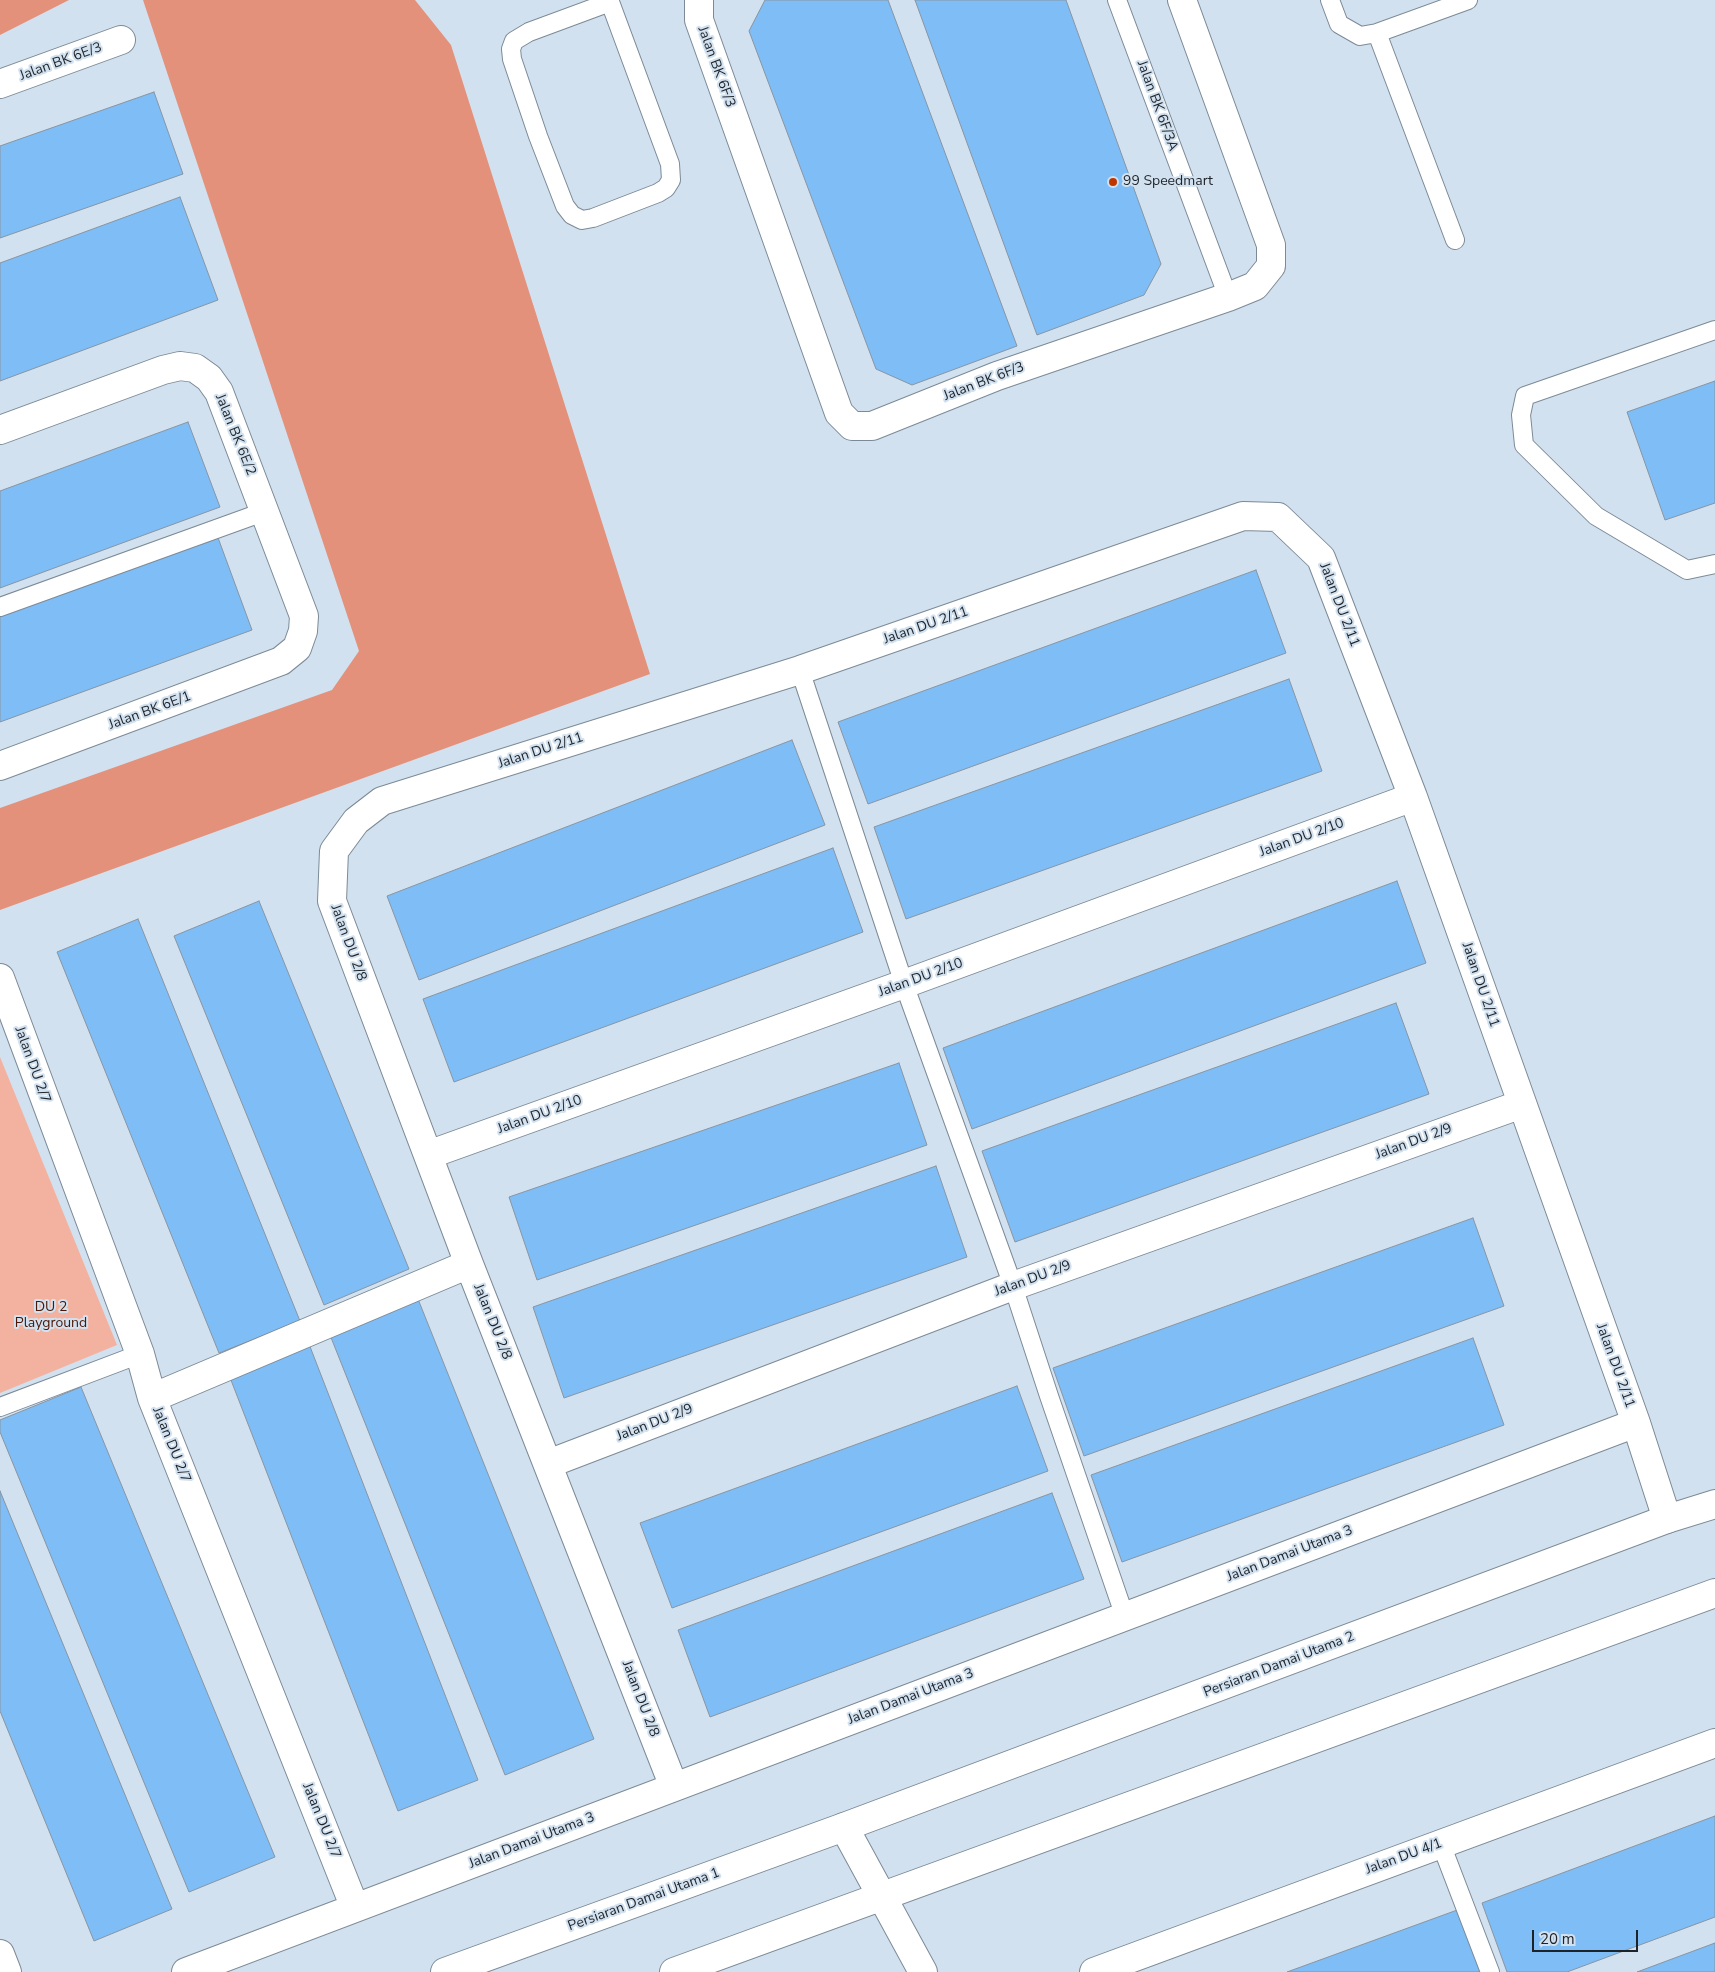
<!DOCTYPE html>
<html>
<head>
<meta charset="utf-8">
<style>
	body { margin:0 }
	#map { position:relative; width:1715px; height:1972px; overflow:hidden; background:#d2e1ef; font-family:"Nunito Sans",sans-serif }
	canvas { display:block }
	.scale { position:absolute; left:1532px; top:1930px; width:106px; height:22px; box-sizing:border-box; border:2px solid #1e2329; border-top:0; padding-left:6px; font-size:15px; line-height:18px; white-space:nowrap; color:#1e2329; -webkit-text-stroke:4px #d2e1ef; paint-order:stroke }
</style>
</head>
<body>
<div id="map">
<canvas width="1715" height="1972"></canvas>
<div class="scale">20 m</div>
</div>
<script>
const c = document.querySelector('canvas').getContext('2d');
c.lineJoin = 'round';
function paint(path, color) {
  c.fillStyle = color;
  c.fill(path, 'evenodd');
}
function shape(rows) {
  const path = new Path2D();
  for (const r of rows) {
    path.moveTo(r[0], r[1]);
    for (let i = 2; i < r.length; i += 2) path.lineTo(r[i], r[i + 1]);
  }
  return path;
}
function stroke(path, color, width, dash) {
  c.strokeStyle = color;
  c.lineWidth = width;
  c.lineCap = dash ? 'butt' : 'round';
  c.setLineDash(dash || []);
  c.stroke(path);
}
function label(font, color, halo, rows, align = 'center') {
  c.font = font + ' "Nunito Sans",sans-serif';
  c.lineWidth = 4;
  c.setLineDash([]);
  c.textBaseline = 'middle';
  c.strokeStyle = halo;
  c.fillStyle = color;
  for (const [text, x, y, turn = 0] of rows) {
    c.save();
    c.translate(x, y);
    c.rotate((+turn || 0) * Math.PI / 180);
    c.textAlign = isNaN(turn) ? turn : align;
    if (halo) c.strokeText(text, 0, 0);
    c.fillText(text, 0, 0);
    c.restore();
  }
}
paint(shape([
	[0,1057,117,1345,0,1393]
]), '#f3b29f');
paint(shape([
	[0,0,69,0,0,35],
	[143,0,415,0,451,45,650,674,0,910,0,808,332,690,359,651]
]), '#e3917a');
const building = shape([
	[765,0,888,0,1017,346,912,385,876,369,749,31,765,0],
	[915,0,1066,0,1161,264,1144,295,1037,335,915,0],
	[154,92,183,174,0,238,0,146,154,92],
	[180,197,218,300,0,381,0,263,180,197],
	[1715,381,1715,503,1665,520,1627,412,1715,381],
	[188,422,220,507,0,588,0,491,188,422],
	[217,535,252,630,0,722,0,615,217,535],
	[1256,570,1286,653,868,804,838,722,1256,570],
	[1289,679,1322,771,906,919,874,827,1289,679],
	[792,740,825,825,419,980,387,896,792,740],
	[833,848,863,932,454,1082,423,999,833,848],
	[1397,881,1426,963,972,1129,943,1048,1397,881],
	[259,901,409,1269,324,1305,174,936,259,901],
	[138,919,300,1321,219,1353,57,952,138,919],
	[1396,1003,1429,1094,1015,1242,982,1151,1396,1003],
	[899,1063,927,1145,537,1280,509,1197,899,1063],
	[936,1166,967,1257,564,1398,533,1307,936,1166],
	[1473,1218,1504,1306,1084,1456,1053,1368,1473,1218],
	[418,1299,594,1739,505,1775,330,1335,418,1299],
	[1473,1338,1504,1425,1122,1562,1091,1475,1473,1338],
	[309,1344,478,1780,398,1811,229,1375,309,1344],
	[1017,1386,1048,1471,672,1608,640,1523,1017,1386],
	[81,1387,275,1857,189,1892,0,1432,0,1420,81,1387],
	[0,1491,172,1909,94,1941,0,1711,0,1491],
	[1052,1493,1084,1579,710,1717,678,1630,1052,1493],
	[1715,1816,1715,1917,1567,1972,1507,1972,1482,1903,1715,1816],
	[1460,1909,1483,1972,1287,1972,1460,1909],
	[1715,1943,1715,1972,1637,1972,1715,1943]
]);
paint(building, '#7ebdf6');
stroke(building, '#8795a3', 1);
const service = shape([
	[1117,0,1228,297],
	[1330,0,1339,24,1360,36,1377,33,1468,0],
	[610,2,670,164,671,180,666,188,658,193,593,218,582,220,572,215,565,206,538,136,512,59,511,49,514,41,529,32,610,2],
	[1377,33,1455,240],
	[1715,330,1525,396,1521,415,1524,445,1596,516,1687,570,1715,564],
	[0,607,266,511],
	[800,670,904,984,1013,1286,1049,1396,1125,1617],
	[0,1407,140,1354],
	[1441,1844,1490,1972]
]);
const minor = shape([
	[699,0,699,20,839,413,852,426,872,426,997,376,1228,297,1255,286,1271,266,1271,245,1182,0],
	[0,84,121,40],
	[0,430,163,370,180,366,195,368,209,378,219,392,304,616,303,631,297,648,281,661,0,766],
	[0,978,140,1354,152,1398,355,1908],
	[428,1155,904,984,1413,797],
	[152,1398,469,1264],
	[548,1464,1013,1286,1522,1104],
	[674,1787,469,1264,332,901,334,851,356,821,382,801,800,670,1243,516,1278,517,1321,558,1413,797,1636,1423,1667,1519],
	[844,1827,923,1972],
	[0,1954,7,1972],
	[186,1972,1636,1423],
	[1094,1972,1715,1743]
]);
const tertiary = shape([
	[445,1972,844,1827,1667,1519,1715,1504],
	[674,1972,1715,1593]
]);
stroke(service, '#7c8a97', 20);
stroke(minor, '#7c8a97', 30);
stroke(tertiary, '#7c8a97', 30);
stroke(service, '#fff', 18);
stroke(minor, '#fff', 28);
stroke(tertiary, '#fff', 28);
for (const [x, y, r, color] of [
	[1113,182,5,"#be3500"]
]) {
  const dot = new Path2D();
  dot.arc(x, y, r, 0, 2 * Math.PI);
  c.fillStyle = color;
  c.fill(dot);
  stroke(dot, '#d2e1ef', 2);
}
label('14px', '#1e2329', '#d2e1ef', [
	["Jalan BK 6E/3",61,62,-20],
	["Jalan BK 6F/3",716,67,70],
	["Jalan BK 6F/3A",1157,106,70],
	["Jalan BK 6F/3",984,382,-21],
	["Jalan BK 6E/2",235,435,68],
	["Jalan DU 2/11",1339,605,69],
	["Jalan DU 2/11",926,626,-19],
	["Jalan BK 6E/1",150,711,-20],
	["Jalan DU 2/11",541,751,-18],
	["Jalan DU 2/10",1302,838,-20],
	["Jalan DU 2/8",348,943,70],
	["Jalan DU 2/10",921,978,-20],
	["Jalan DU 2/11",1480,985,71],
	["Jalan DU 2/7",32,1065,70],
	["Jalan DU 2/10",540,1115,-20],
	["Jalan DU 2/9",1414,1142,-20],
	["Jalan DU 2/9",1033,1279,-20],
	["Jalan DU 2/8",492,1322,68],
	["Jalan DU 2/11",1615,1366,70],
	["Jalan DU 2/9",655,1423,-21],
	["Jalan DU 2/7",171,1445,68],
	["Jalan Damai Utama 3",1290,1554,-21],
	["Persiaran Damai Utama 2",1279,1665,-21],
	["Jalan Damai Utama 3",911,1697,-21],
	["Jalan DU 2/8",640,1699,69],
	["Jalan DU 2/7",321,1821,68],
	["Jalan Damai Utama 3",532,1841,-21],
	["Jalan DU 4/1",1404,1857,-20],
	["Persiaran Damai Utama 1",644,1900,-20]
]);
label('14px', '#1e2329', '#d2e1ef', [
	["99 Speedmart",1123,182]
], 'left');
label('14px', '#4a1708', '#d2e1ef', [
	["DU 2",51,1308],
	["Playground",51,1324]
]);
</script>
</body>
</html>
